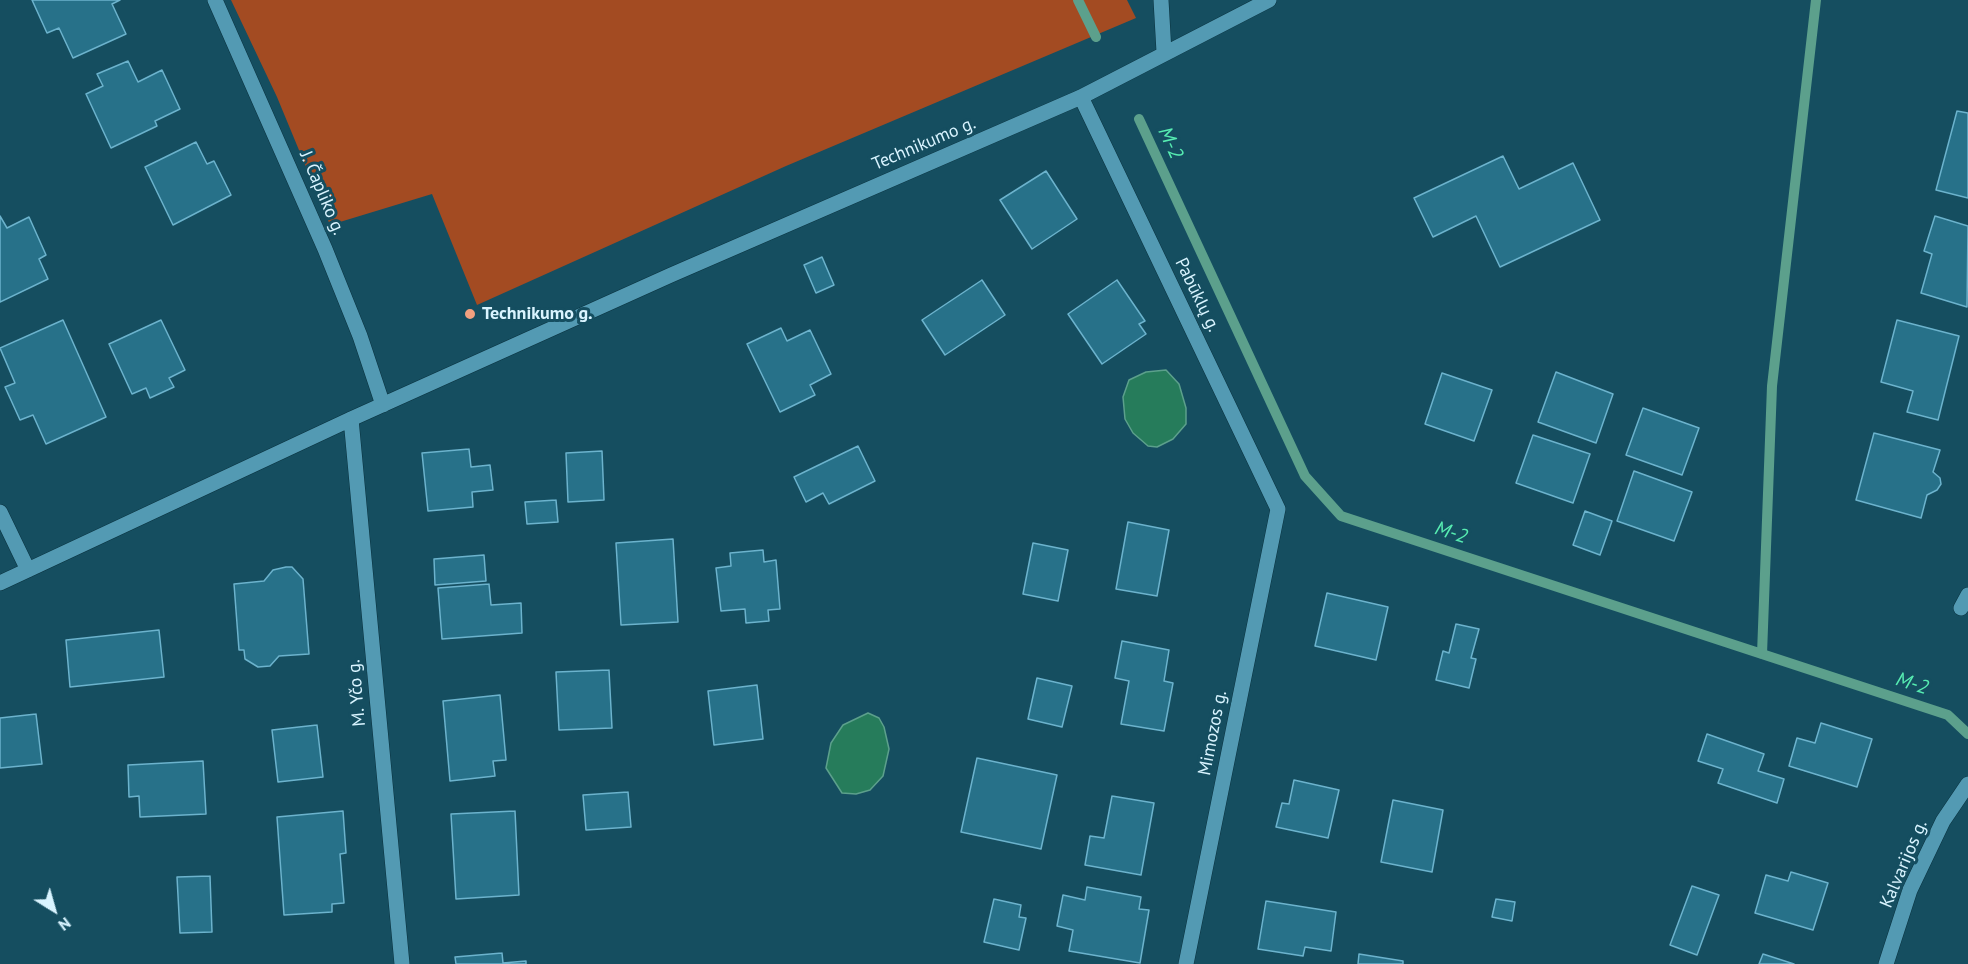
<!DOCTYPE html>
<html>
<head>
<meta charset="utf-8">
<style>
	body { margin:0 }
	#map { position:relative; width:1968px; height:964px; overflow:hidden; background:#154e60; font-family:"PT Sans",sans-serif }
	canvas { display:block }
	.north { position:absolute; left:24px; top:880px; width:60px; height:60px; -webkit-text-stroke:4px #154e60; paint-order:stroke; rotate:143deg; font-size:16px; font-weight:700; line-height:24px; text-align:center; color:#d9f4ff }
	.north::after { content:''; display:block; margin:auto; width:21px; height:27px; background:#d9f4ff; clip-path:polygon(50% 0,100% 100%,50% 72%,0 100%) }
</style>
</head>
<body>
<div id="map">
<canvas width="1968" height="964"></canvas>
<div class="north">N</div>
</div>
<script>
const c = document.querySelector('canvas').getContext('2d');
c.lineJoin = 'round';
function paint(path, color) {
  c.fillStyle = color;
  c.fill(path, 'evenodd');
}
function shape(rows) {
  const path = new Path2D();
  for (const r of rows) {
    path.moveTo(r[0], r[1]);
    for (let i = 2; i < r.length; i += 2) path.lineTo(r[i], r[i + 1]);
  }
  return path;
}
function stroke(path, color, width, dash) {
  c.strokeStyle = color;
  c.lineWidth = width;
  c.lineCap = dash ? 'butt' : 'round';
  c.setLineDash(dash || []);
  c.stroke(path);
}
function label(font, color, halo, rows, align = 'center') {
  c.font = font + ' "PT Sans",sans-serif';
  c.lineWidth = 6;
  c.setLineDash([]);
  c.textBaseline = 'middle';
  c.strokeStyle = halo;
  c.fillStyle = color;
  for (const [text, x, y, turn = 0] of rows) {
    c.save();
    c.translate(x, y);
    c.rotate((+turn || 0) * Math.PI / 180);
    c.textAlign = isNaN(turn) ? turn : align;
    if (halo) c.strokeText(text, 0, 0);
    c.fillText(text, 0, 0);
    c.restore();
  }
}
paint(shape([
	[231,0,1127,0,1136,18,786,166,477,305,432,194,330,225,277,97]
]), '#a34b22');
const water = shape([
	[1166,370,1179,384,1186,408,1186,424,1173,439,1157,447,1148,446,1133,433,1125,419,1123,397,1129,380,1146,372,1166,370],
	[868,713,879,718,884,727,889,749,883,776,870,790,856,794,842,793,826,768,831,743,843,725,868,713]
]);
paint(water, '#267c5b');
stroke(water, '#5ca08c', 1.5);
stroke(shape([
	[1078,0,1096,37],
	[1139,119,1305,476,1341,516,1948,715,1968,734],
	[1762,654,1772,386,1816,0]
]), '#5ca08c', 10);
const building = shape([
	[32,0,120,0,112,4,126,34,73,58,59,28,47,33,32,0],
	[128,61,138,82,162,70,180,109,155,121,157,126,111,148,86,94,103,86,97,74,128,61],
	[1957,111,1968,113,1968,198,1936,190,1957,111],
	[196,142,207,164,214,161,231,195,173,225,145,167,196,142],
	[1503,156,1519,189,1573,163,1600,220,1500,267,1476,216,1433,237,1414,198,1503,156],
	[1046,171,1077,219,1032,249,1000,200,1046,171],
	[0,216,7,228,29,217,46,255,39,259,48,279,0,302,0,216],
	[1935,216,1968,226,1967,307,1921,293,1932,254,1924,251,1935,216],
	[822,257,834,285,816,293,804,265,822,257],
	[982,280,1005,315,945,355,922,320,982,280],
	[1117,280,1145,321,1139,324,1146,334,1102,364,1068,314,1117,280],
	[63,320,106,417,46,444,33,415,20,420,5,387,15,383,0,348,63,320],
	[161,320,185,370,169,378,174,387,150,398,146,388,132,394,109,344,161,320],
	[1897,320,1959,336,1938,420,1907,412,1913,391,1881,382,1897,320],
	[781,328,787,341,810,330,831,374,810,385,815,395,780,412,747,344,781,328],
	[1556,372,1613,394,1596,443,1538,422,1556,372],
	[1442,373,1492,390,1474,441,1425,424,1442,373],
	[1643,408,1699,428,1682,475,1626,455,1643,408],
	[1874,433,1940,450,1933,472,1940,478,1941,484,1937,490,1927,495,1921,518,1856,500,1874,433],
	[1533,435,1590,454,1573,503,1516,483,1533,435],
	[858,446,875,481,829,504,823,493,806,502,794,477,858,446],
	[469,449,471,467,490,465,493,490,472,492,473,507,428,511,422,453,469,449],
	[602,451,604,500,568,502,566,453,602,451],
	[1634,471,1692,492,1674,541,1617,521,1634,471],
	[556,500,558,522,527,524,525,502,556,500],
	[1585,511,1612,521,1600,555,1573,545,1585,511],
	[1128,522,1169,530,1157,596,1116,589,1128,522],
	[673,539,678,622,621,625,616,543,673,539],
	[1033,543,1068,550,1058,601,1023,594,1033,543],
	[763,550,764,562,776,560,780,609,768,610,769,621,746,623,745,609,721,611,716,568,731,566,730,553,763,550],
	[484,555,486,581,435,585,434,559,484,555],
	[286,567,292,567,303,579,309,654,279,656,270,666,258,667,245,659,244,650,239,650,234,584,264,581,273,570,286,567],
	[489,584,491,605,521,603,522,633,442,639,438,588,489,584],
	[1327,593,1388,607,1376,660,1315,646,1327,593],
	[1456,624,1479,629,1471,658,1476,659,1469,688,1436,680,1443,651,1449,653,1456,624],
	[159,630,164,677,70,687,66,640,159,630],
	[1122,641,1169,650,1164,681,1173,683,1164,731,1121,724,1129,681,1115,678,1122,641],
	[609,670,612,728,559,730,556,672,609,670],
	[1037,678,1072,686,1062,727,1028,719,1037,678],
	[757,685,763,739,714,745,708,691,757,685],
	[500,695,506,760,493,761,495,776,450,781,443,701,500,695],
	[36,714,42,764,0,768,0,718,36,714],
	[1821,723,1872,739,1857,787,1789,766,1797,738,1815,743,1821,723],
	[317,725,323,777,278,782,272,730,317,725],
	[1707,734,1764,754,1758,771,1784,779,1777,803,1718,783,1723,769,1698,761,1707,734],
	[977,758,1057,775,1041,849,961,832,977,758],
	[203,761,206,814,140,817,139,796,129,797,128,765,203,761],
	[1294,780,1339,790,1328,838,1276,827,1282,803,1289,804,1294,780],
	[628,792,631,827,586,830,583,795,628,792],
	[1112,796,1154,803,1141,875,1085,865,1090,836,1104,838,1112,796],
	[1393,800,1443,810,1432,872,1381,862,1393,800],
	[343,811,346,853,340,854,344,903,332,904,332,912,284,915,277,817,343,811],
	[515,811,519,895,456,899,451,814,515,811],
	[1791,872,1828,883,1813,930,1755,913,1766,875,1788,881,1791,872],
	[210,876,212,932,180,933,177,877,210,876],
	[1692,886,1719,895,1697,955,1670,945,1692,886],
	[1087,887,1141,897,1139,909,1149,910,1140,963,1069,951,1073,930,1057,926,1063,895,1085,900,1087,887],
	[994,899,1021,905,1019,917,1026,918,1019,950,984,942,994,899],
	[1496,899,1515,902,1512,921,1492,917,1496,899],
	[1266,901,1336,912,1331,951,1305,947,1303,956,1258,949,1266,901],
	[502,953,503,963,526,961,526,964,456,964,455,957,502,953],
	[1359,954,1403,961,1403,964,1358,964,1359,954],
	[1763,954,1794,964,1759,964,1763,954]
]);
paint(building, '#277189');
stroke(building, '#6cb3cd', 1.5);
const street = shape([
	[215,0,325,249,360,336,383,405],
	[1161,0,1164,52],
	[1081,97,1278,509,1186,964],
	[351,419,402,964],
	[0,512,28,570],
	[0,583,351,419,671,275,1081,97,1269,0],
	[1961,608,1968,595]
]);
const secondary = shape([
	[1886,964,1910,890,1943,821,1968,784]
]);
stroke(street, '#0a323f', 16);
stroke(secondary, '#0a323f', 16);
stroke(street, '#539ab3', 15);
stroke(secondary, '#539ab3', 15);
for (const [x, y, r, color] of [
	[470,314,6,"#f2a07f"]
]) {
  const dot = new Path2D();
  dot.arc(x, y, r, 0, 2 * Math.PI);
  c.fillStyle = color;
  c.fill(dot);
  stroke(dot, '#154e60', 2);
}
label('18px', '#d9f4ff', '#154e60', [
	["Technikumo g.",924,144,-23],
	["J. Čapliko g.",322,193,67],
	["Pabūklų g.",1197,295,64],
	["M. Yčo g.",357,693,-95],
	["Mimozos g.",1213,733,-79],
	["Kalvarijos g.",1904,864,-67]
]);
label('bold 18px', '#d9f4ff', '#154e60', [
	["Technikumo g.",482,314]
], 'left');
label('italic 20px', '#57edb2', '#154e60', [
	["M-2",1170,143,65],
	["M-2",1451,533,18],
	["M-2",1912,684,18]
]);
</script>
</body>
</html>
